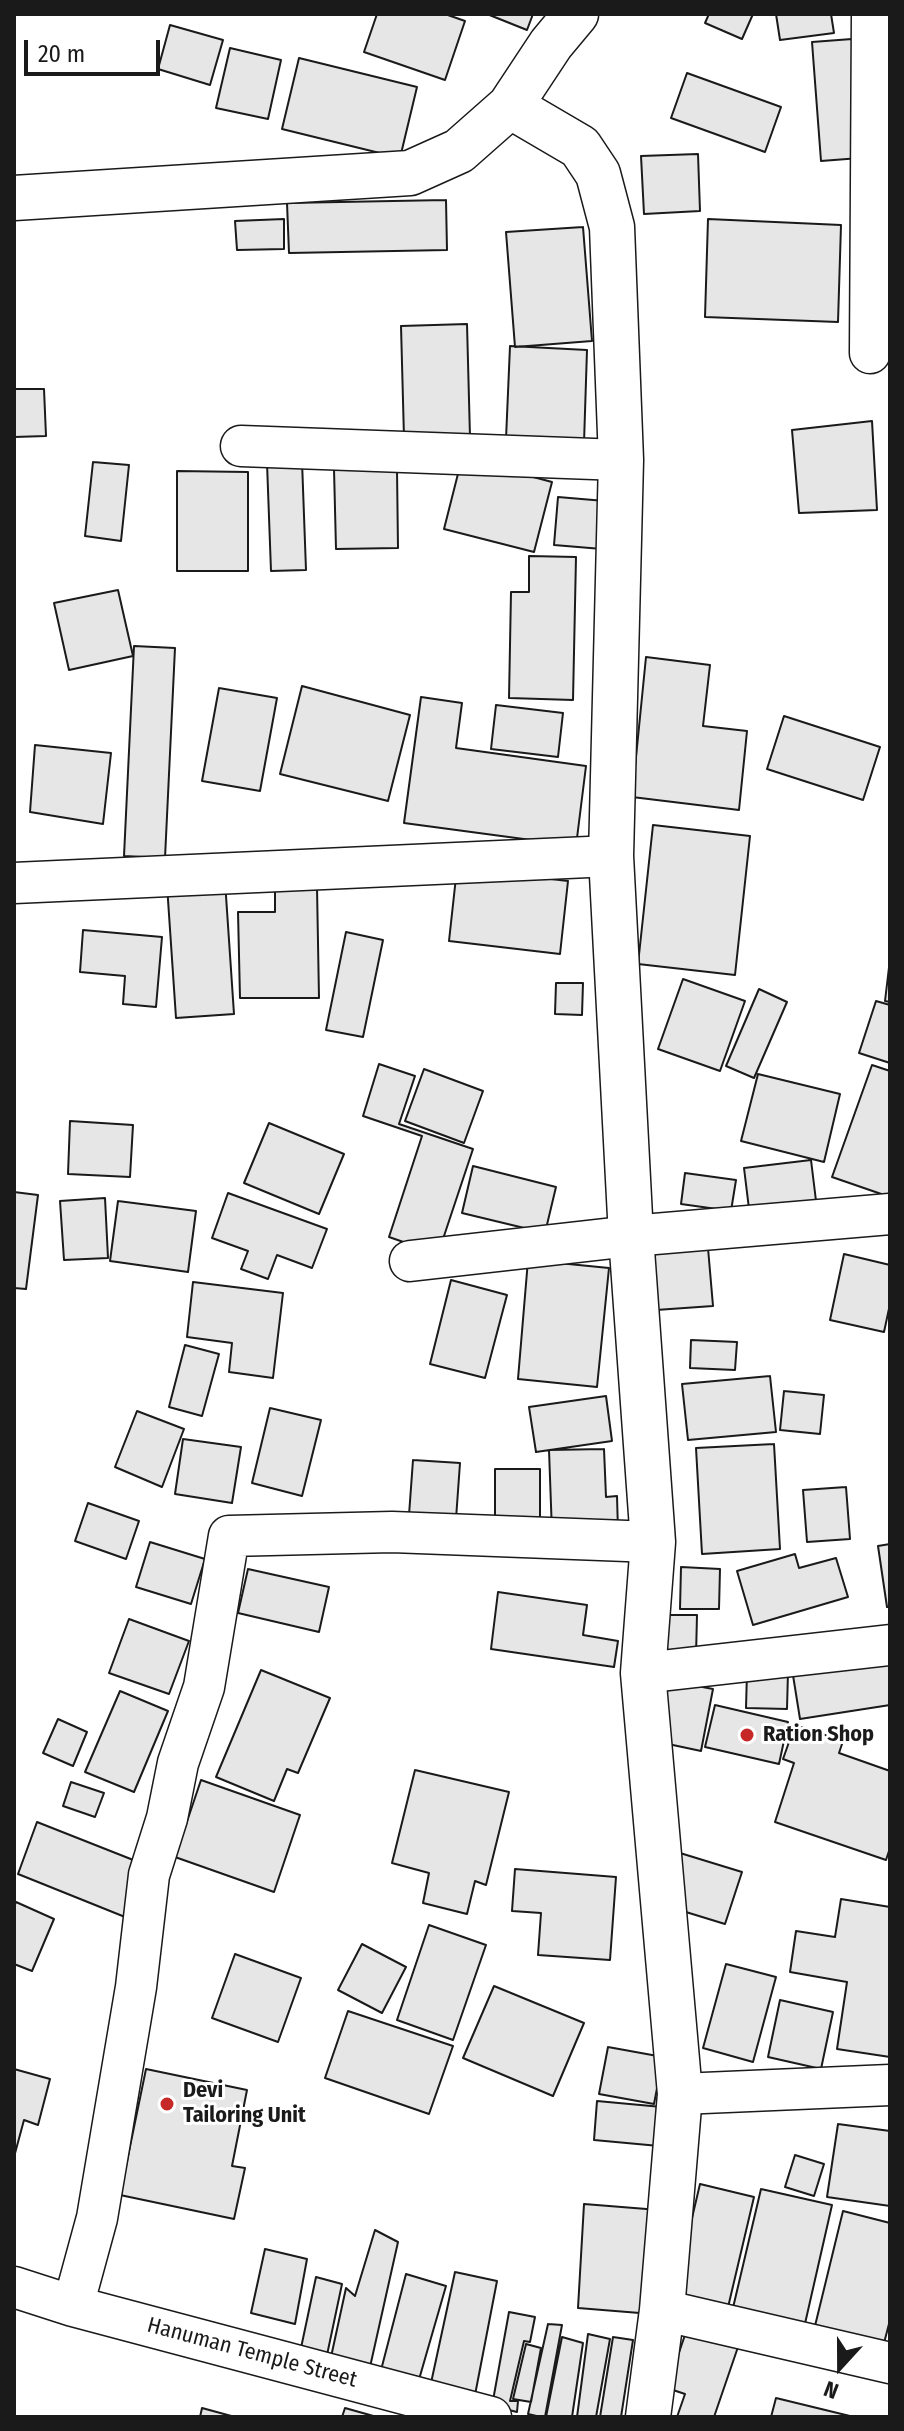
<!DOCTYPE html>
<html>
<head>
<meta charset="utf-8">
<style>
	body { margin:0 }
	#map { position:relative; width:904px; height:2431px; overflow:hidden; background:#fff; font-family:"Fira Sans Condensed",sans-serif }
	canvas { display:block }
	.frame { position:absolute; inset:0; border:16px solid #1a1a1a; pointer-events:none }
	.north { position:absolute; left:800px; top:2327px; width:80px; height:80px; -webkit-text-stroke:6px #fff; paint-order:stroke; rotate:201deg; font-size:22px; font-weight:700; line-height:32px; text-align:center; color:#1a1a1a }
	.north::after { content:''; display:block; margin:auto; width:28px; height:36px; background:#1a1a1a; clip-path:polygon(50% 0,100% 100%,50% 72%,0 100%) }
	.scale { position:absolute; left:24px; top:40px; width:136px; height:36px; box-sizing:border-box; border:4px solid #1a1a1a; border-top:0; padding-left:10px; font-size:24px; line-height:28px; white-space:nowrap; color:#1a1a1a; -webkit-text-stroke:6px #fff; paint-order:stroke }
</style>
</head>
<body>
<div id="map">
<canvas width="904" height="2431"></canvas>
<div class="frame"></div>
<div class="north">N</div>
<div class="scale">20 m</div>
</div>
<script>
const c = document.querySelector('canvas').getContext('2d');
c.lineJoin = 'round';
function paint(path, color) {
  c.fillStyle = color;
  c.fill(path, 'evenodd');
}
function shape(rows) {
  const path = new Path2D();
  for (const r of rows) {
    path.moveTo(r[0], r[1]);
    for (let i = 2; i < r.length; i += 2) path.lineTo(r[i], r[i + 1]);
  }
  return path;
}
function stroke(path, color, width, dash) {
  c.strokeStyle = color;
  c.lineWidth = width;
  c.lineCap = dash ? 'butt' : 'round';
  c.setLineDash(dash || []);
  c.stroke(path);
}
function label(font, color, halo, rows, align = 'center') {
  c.font = font + ' "Fira Sans Condensed",sans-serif';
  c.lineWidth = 6;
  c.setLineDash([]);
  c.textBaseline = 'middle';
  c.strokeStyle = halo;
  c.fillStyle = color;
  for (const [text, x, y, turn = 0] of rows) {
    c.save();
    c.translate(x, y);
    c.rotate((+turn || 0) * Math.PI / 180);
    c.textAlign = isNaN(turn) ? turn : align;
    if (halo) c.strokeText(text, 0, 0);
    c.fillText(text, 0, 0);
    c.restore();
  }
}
const building = shape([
	[377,14,445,14,465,21,445,80,364,52,377,14],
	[487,14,533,14,527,30,487,14],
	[709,14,753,14,742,39,705,23,709,14],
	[776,14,831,14,834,33,780,40,776,14],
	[170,25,223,40,210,85,158,69,170,25],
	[852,39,860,158,821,161,812,42,852,39],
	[230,48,281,60,268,119,216,108,230,48],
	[299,58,417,87,400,158,282,129,299,58],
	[687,73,781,107,765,152,671,118,687,73],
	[698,154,700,211,644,214,641,156,698,154],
	[446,200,447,250,289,253,287,203,446,200],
	[284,219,284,249,237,250,235,221,284,219],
	[708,219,841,225,838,322,705,317,708,219],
	[583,227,592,341,515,347,506,232,583,227],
	[467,324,470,437,404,438,401,326,467,324],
	[510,346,587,350,584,443,506,439,510,346],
	[14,389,44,389,46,436,14,437,14,389],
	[872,421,877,510,799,513,792,430,872,421],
	[462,458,552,482,534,552,444,529,462,458],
	[302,461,306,570,271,571,267,463,302,461],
	[93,462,129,465,121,541,85,536,93,462],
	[334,469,397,469,398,548,336,549,334,469],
	[177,471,248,472,248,571,177,571,177,471],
	[558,497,605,501,602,549,554,545,558,497],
	[529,556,576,557,573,700,509,698,511,592,529,592,529,556],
	[118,590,133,656,69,670,54,603,118,590],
	[134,646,175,648,165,858,124,856,134,646],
	[646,657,710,665,703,726,747,731,739,810,632,797,646,657],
	[302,686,410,715,388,801,280,774,302,686],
	[219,688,277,698,260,791,202,781,219,688],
	[421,697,462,703,456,748,586,766,576,846,404,823,421,697],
	[496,705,563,713,558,757,491,749,496,705],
	[784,716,880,747,863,800,767,769,784,716],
	[35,745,111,753,103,824,30,812,35,745],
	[653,825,750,836,735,975,638,964,653,825],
	[457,868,568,881,560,954,449,941,457,868],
	[225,881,234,1014,176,1018,167,885,225,881],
	[317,887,319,998,240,998,238,912,275,912,275,888,317,887],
	[83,930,162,937,156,1007,123,1004,125,976,80,972,83,930],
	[346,932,383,940,363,1037,326,1030,346,932],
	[890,959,890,1002,885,1001,890,959],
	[683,979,745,1001,720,1071,658,1049,683,979],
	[556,983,583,983,582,1015,555,1014,556,983],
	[759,989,787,1002,754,1078,726,1066,759,989],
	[876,1001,890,1005,890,1063,859,1053,876,1001],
	[379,1064,415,1076,399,1124,473,1149,438,1254,389,1237,422,1136,363,1116,379,1064],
	[872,1065,890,1071,890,1197,832,1177,872,1065],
	[424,1069,483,1091,464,1143,405,1121,424,1069],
	[758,1074,840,1094,824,1162,741,1141,758,1074],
	[70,1121,133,1125,130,1177,68,1174,70,1121],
	[269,1123,344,1154,319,1214,244,1183,269,1123],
	[811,1160,817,1209,750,1217,744,1168,811,1160],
	[473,1166,556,1187,545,1233,462,1213,473,1166],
	[685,1173,736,1180,731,1211,681,1204,685,1173],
	[14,1192,38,1195,26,1289,14,1288,14,1192],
	[228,1193,327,1229,312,1268,277,1255,268,1279,241,1269,248,1251,212,1238,228,1193],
	[105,1198,108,1258,64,1260,60,1201,105,1198],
	[118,1201,196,1211,188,1272,110,1261,118,1201],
	[708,1248,713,1306,656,1310,651,1252,708,1248],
	[844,1254,890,1265,890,1304,884,1332,830,1320,844,1254],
	[528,1260,609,1268,597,1387,518,1379,528,1260],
	[451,1280,507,1295,485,1378,430,1364,451,1280],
	[193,1282,283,1293,273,1378,229,1372,232,1343,187,1337,193,1282],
	[691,1340,737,1342,735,1370,690,1368,691,1340],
	[185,1345,219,1354,202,1416,169,1407,185,1345],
	[770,1376,776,1432,688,1440,682,1384,770,1376],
	[784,1391,824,1395,820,1434,780,1430,784,1391],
	[606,1396,612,1441,536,1452,529,1407,606,1396],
	[270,1408,321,1420,302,1496,252,1483,270,1408],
	[137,1411,184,1429,162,1487,115,1467,137,1411],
	[183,1439,241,1447,232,1503,175,1494,183,1439],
	[774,1444,780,1549,702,1554,696,1448,774,1444],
	[604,1449,606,1497,617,1496,618,1531,552,1533,549,1450,604,1449],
	[413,1460,460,1463,456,1519,409,1515,413,1460],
	[495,1469,540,1469,540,1529,495,1529,495,1469],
	[846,1487,850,1539,807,1542,803,1490,846,1487],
	[88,1503,139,1521,126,1559,75,1541,88,1503],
	[150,1542,205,1559,191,1604,136,1587,150,1542],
	[890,1544,890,1607,887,1607,878,1546,890,1544],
	[795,1554,799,1568,836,1558,848,1597,753,1625,737,1571,795,1554],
	[681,1567,720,1569,719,1609,680,1609,681,1567],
	[248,1569,329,1587,319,1632,238,1613,248,1569],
	[498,1592,587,1605,583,1635,618,1641,614,1667,491,1649,498,1592],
	[659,1615,697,1615,696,1656,658,1655,659,1615],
	[129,1619,189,1641,169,1694,109,1673,129,1619],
	[890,1654,890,1705,800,1719,792,1669,890,1654],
	[261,1670,330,1698,298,1773,287,1769,274,1801,216,1777,261,1670],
	[747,1671,788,1672,787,1709,746,1708,747,1671],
	[666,1680,713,1689,701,1751,654,1741,666,1680],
	[120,1691,168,1711,134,1792,85,1772,120,1691],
	[715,1705,788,1722,779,1764,705,1747,715,1705],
	[58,1719,87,1732,73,1766,43,1753,58,1719],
	[795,1725,843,1741,839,1753,890,1771,890,1848,886,1860,775,1822,794,1763,783,1759,795,1725],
	[415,1770,509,1792,486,1885,475,1881,467,1914,423,1903,429,1873,392,1863,415,1770],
	[201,1780,300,1815,274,1892,175,1857,201,1780],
	[71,1782,104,1793,95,1817,63,1806,71,1782],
	[37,1822,151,1867,130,1919,18,1874,37,1822],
	[680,1853,742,1872,725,1924,663,1905,680,1853],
	[515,1869,616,1877,610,1960,538,1955,541,1913,512,1911,515,1869],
	[841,1899,890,1907,890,2057,837,2049,847,1982,790,1972,796,1931,835,1937,841,1899],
	[16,1902,54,1919,32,1971,14,1964,14,1907,16,1902],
	[429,1925,486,1945,453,2040,397,2020,429,1925],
	[362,1944,406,1967,382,2013,338,1990,362,1944],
	[235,1954,301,1978,278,2042,212,2018,235,1954],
	[726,1964,776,1977,753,2062,703,2048,726,1964],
	[494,1986,584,2023,553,2096,463,2058,494,1986],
	[780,2000,833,2012,821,2069,768,2057,780,2000],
	[348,2011,453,2046,429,2114,325,2078,348,2011],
	[608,2047,663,2057,654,2104,599,2094,608,2047],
	[14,2069,50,2079,38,2125,24,2120,14,2157,14,2069],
	[146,2069,247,2090,232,2166,245,2168,234,2219,120,2195,146,2069],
	[597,2101,662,2107,659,2146,594,2140,597,2101],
	[838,2124,890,2131,890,2206,827,2197,838,2124],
	[795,2155,824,2164,814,2196,785,2187,795,2155],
	[700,2184,754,2197,725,2320,671,2307,700,2184],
	[761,2189,832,2205,804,2328,732,2312,761,2189],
	[584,2204,659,2210,652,2314,578,2308,584,2204],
	[843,2211,890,2223,890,2320,883,2347,814,2330,843,2211],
	[375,2230,398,2242,370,2367,331,2357,346,2288,355,2296,375,2230],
	[265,2249,307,2259,295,2324,251,2313,265,2249],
	[455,2272,497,2281,475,2395,431,2383,455,2272],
	[406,2274,446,2286,418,2383,380,2374,406,2274],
	[316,2277,342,2284,327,2355,301,2348,316,2277],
	[509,2312,535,2317,530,2342,524,2341,510,2401,518,2401,517,2412,492,2406,509,2312],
	[548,2324,562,2325,545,2417,541,2417,528,2414,548,2324],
	[687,2329,738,2347,714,2417,677,2417,685,2394,667,2388,687,2329],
	[588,2334,610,2339,596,2417,577,2417,588,2334],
	[562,2337,583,2343,572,2417,546,2417,562,2337],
	[613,2337,633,2340,621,2417,600,2417,613,2337],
	[526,2344,541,2348,531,2402,513,2399,526,2344],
	[776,2398,854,2417,771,2417,776,2398],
	[202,2408,235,2417,200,2417,202,2408],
	[345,2408,377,2417,342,2417,345,2408]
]);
paint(building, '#e6e6e6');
stroke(building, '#1a1a1a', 2);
const street = shape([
	[870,353,872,14],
	[241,446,621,460],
	[14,883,611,856],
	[410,1261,631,1236,890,1214],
	[643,1673,890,1645],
	[680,2094,890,2085],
	[14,2287,73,2306,491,2417],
	[73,2306,97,2218,136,1987,149,1875,167,1818,178,1763,204,1687,229,1536,392,1532,653,1542],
	[662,2310,890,2363]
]);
const secondary = shape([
	[510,106,580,147,598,174,612,227,621,460,611,856,631,1236,653,1542,643,1673,680,2094,662,2310,648,2417],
	[14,198,410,173,459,151,510,106,551,44,576,14]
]);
stroke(street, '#1a1a1a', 43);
stroke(secondary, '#1a1a1a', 47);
stroke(street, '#fff', 40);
stroke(secondary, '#fff', 44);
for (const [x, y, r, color] of [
	[747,1735,8,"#c62828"],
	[167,2104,8,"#c62828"]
]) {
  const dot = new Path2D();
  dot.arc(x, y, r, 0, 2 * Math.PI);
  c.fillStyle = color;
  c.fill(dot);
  stroke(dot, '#fff', 3);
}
label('bold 22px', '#1a1a1a', '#fff', [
	["Ration Shop",763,1735],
	["Devi",183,2091],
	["Tailoring Unit",183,2116]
], 'left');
label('22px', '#1a1a1a', '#fff', [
	["Hanuman Temple Street",252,2353,15]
]);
</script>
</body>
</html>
